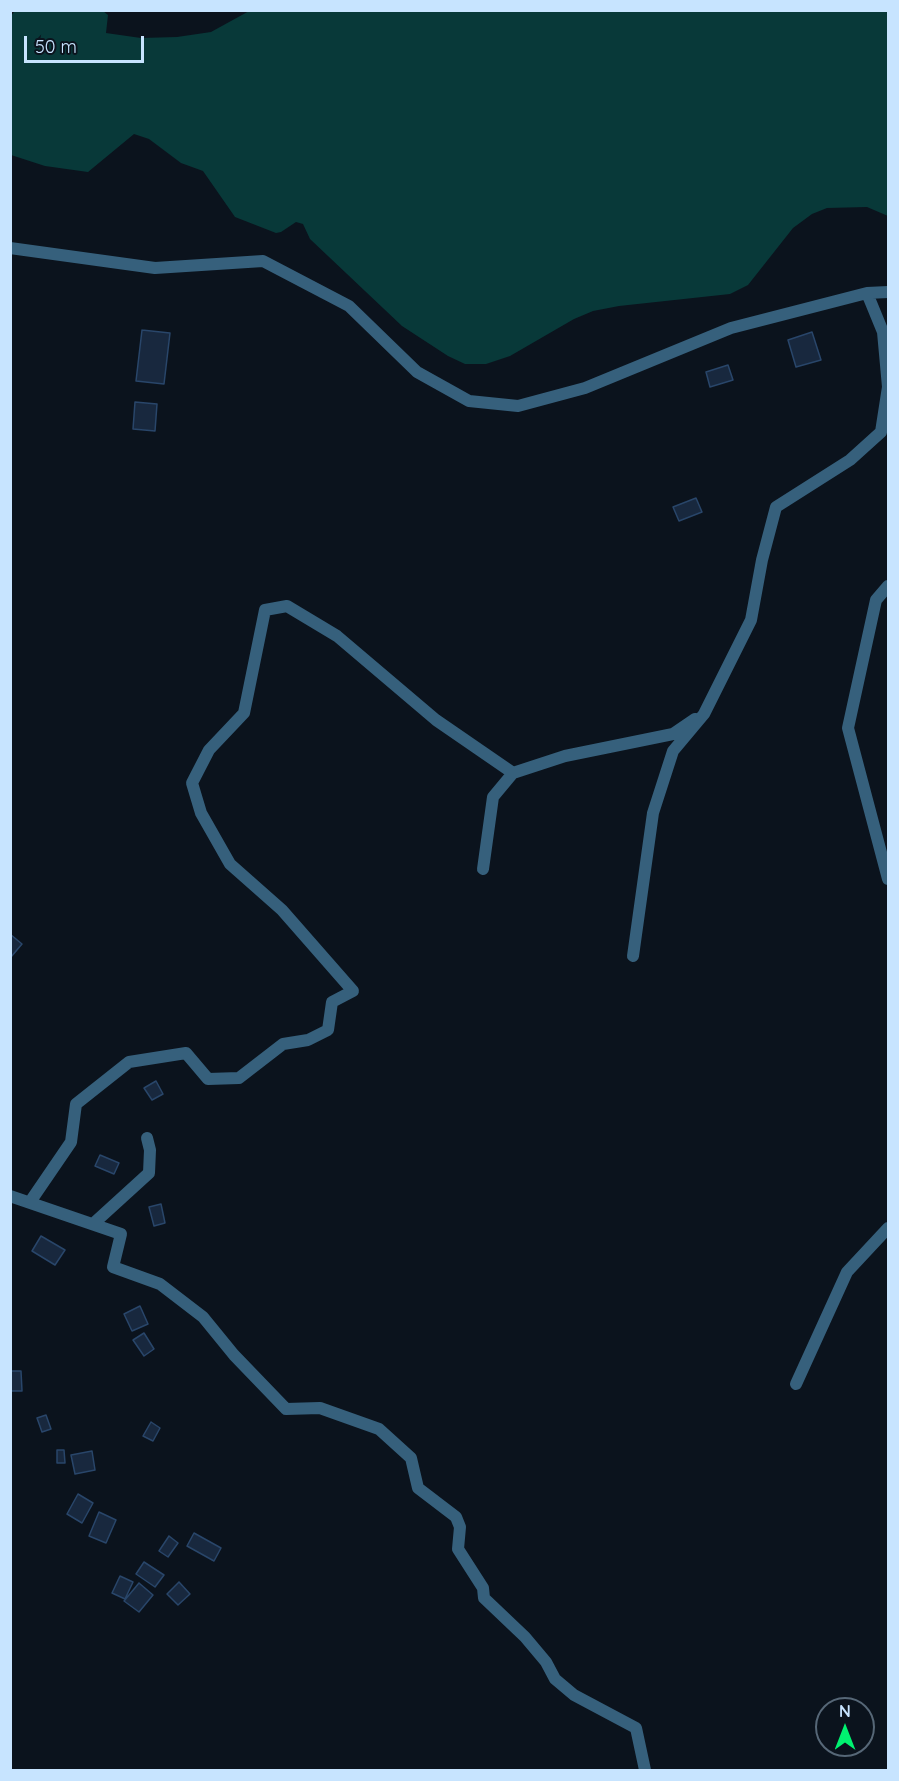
<!DOCTYPE html>
<html>
<head>
<meta charset="utf-8">
<style>
	body { margin:0 }
	#map { position:relative; width:899px; height:1781px; overflow:hidden; background:#0b131d; font-family:Quicksand,sans-serif }
	canvas { display:block }
	.frame { position:absolute; inset:0; border:12px solid #c7e4ff; pointer-events:none }
	.north { position:absolute; left:815px; top:1697px; width:60px; height:60px; box-sizing:border-box; background:#0b131d; border:2px solid #566777; border-radius:50%; rotate:0deg; font-size:16px; font-weight:700; line-height:24px; text-align:center; color:#c7e4ff }
	.north::after { content:''; display:block; margin:auto; width:21px; height:27px; background:#00f270; clip-path:polygon(50% 0,100% 100%,50% 72%,0 100%) }
	.scale { position:absolute; left:24px; top:36px; width:120px; height:27px; box-sizing:border-box; border:3px solid #c7e4ff; border-top:0; padding-left:8px; font-size:18px; line-height:21px; white-space:nowrap; color:#c7e4ff; -webkit-text-stroke:4px #0b131d; paint-order:stroke }
</style>
</head>
<body>
<div id="map">
<canvas width="899" height="1781"></canvas>
<div class="frame"></div>
<div class="north">N</div>
<div class="scale">50 m</div>
</div>
<script>
const c = document.querySelector('canvas').getContext('2d');
c.lineJoin = 'round';
function paint(path, color) {
  c.fillStyle = color;
  c.fill(path, 'evenodd');
}
function shape(rows) {
  const path = new Path2D();
  for (const r of rows) {
    path.moveTo(r[0], r[1]);
    for (let i = 2; i < r.length; i += 2) path.lineTo(r[i], r[i + 1]);
  }
  return path;
}
function stroke(path, color, width, dash) {
  c.strokeStyle = color;
  c.lineWidth = width;
  c.lineCap = dash ? 'butt' : 'round';
  c.setLineDash(dash || []);
  c.stroke(path);
}
paint(shape([
	[251,10,888,11,888,216,867,207,827,208,812,214,793,228,748,285,730,294,619,306,593,311,574,319,510,356,486,364,465,364,448,356,402,326,310,239,303,224,296,222,281,232,276,233,235,217,203,171,181,163,149,139,134,134,88,172,45,166,11,155,10,17,15,11,103,11,108,15,106,33,141,38,177,37,211,32]
]), '#083939');
const building = shape([
	[142,330,170,333,164,384,136,381,142,330],
	[812,332,821,360,796,367,788,340,812,332],
	[728,365,733,380,710,387,706,372,728,365],
	[135,402,157,404,155,431,133,429,135,402],
	[696,498,702,512,679,521,673,507,696,498],
	[10,934,22,944,11,957,10,957,10,934],
	[156,1081,163,1094,152,1100,144,1088,156,1081],
	[100,1155,119,1163,114,1174,95,1166,100,1155],
	[161,1204,165,1223,154,1226,149,1207,161,1204],
	[41,1236,65,1250,55,1265,32,1251,41,1236],
	[140,1306,148,1324,132,1331,124,1314,140,1306],
	[144,1333,154,1349,144,1356,133,1340,144,1333],
	[10,1371,21,1371,22,1391,10,1391,10,1371],
	[46,1415,51,1429,42,1432,37,1418,46,1415],
	[151,1422,160,1428,153,1441,143,1436,151,1422],
	[57,1450,64,1450,65,1463,57,1463,57,1450],
	[92,1451,95,1470,75,1474,71,1455,92,1451],
	[78,1494,93,1503,82,1523,67,1514,78,1494],
	[99,1512,116,1520,106,1543,89,1536,99,1512],
	[194,1533,221,1548,214,1561,187,1546,194,1533],
	[169,1536,178,1543,168,1557,159,1551,169,1536],
	[144,1562,164,1575,155,1587,136,1574,144,1562],
	[120,1576,133,1582,125,1599,112,1593,120,1576],
	[179,1582,190,1594,178,1605,167,1594,179,1582],
	[139,1583,153,1595,139,1612,124,1601,139,1583]
]);
paint(building, '#18283e');
stroke(building, '#29466a', 1.5);
stroke(shape([
	[10,248,155,268,263,261,349,306,417,372,469,401,518,406,585,388,731,328,867,293,888,292],
	[888,586,876,600,848,728,888,879],
	[483,869,493,797,513,773,565,756,673,734,695,719],
	[633,956,653,813,673,751,704,714,751,620,762,560,776,507,850,460,881,432,888,387,883,332,867,293],
	[10,1196,121,1234,113,1267,160,1284,203,1317,234,1355,286,1409,320,1408,379,1429,411,1458,418,1488,456,1517,460,1527,458,1549,483,1588,484,1598,525,1637,546,1662,555,1679,574,1695,636,1728,645,1770],
	[30,1202,71,1142,76,1104,129,1062,186,1053,208,1079,239,1078,283,1044,308,1040,328,1030,332,1002,353,991,282,910,230,864,201,813,192,783,209,750,244,713,265,610,287,606,337,636,436,720,513,773],
	[93,1224,149,1173,150,1150,147,1138],
	[796,1384,847,1272,888,1228]
]), '#36607c', 12);
</script>
</body>
</html>
